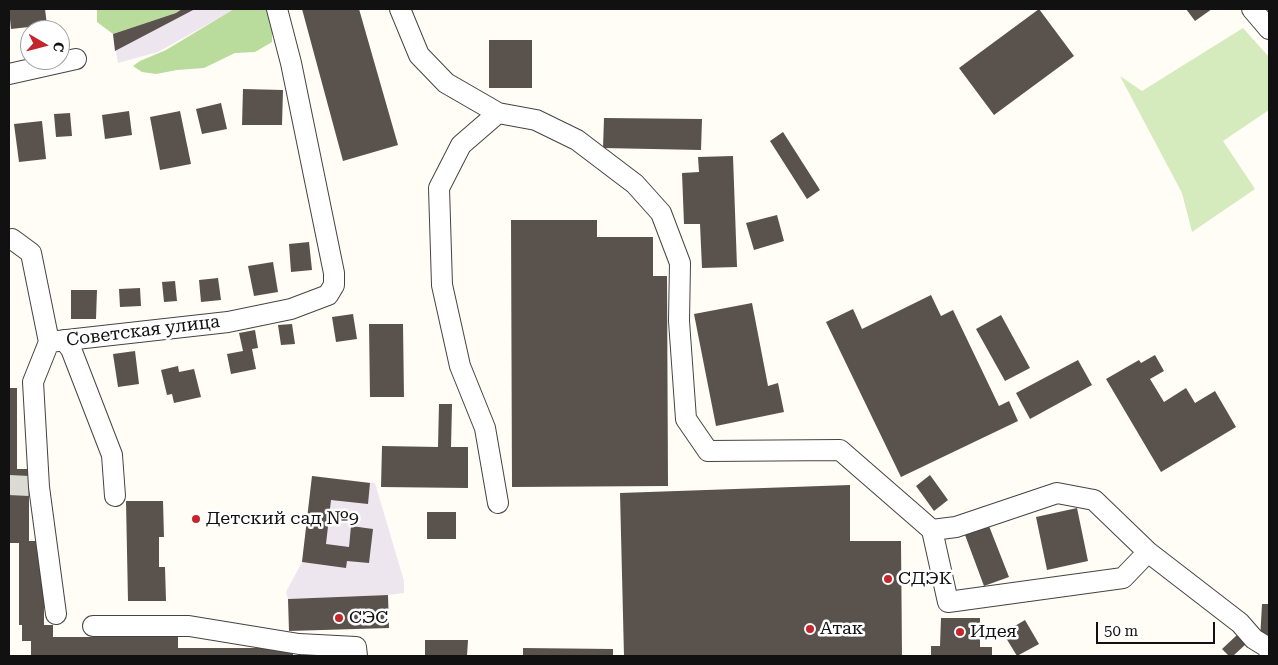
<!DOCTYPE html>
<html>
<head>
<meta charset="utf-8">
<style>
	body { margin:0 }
	#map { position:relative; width:1278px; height:665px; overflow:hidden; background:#fffdf5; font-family:"Roboto Serif",serif }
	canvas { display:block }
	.frame { position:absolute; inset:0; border:10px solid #111; pointer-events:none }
	.north { position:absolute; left:20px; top:20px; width:50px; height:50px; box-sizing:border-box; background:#fff; border:1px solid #a0a0a0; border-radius:50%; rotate:98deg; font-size:14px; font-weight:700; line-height:20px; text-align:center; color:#111 }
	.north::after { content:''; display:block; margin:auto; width:18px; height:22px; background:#c4262e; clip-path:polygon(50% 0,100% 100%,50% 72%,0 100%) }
	.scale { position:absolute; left:1096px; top:622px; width:119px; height:22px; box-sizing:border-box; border:2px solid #111; border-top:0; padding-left:6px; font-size:15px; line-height:18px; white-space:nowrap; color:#111; -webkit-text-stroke:4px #fff; paint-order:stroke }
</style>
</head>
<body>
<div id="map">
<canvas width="1278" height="665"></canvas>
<div class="frame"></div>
<div class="north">С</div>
<div class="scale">50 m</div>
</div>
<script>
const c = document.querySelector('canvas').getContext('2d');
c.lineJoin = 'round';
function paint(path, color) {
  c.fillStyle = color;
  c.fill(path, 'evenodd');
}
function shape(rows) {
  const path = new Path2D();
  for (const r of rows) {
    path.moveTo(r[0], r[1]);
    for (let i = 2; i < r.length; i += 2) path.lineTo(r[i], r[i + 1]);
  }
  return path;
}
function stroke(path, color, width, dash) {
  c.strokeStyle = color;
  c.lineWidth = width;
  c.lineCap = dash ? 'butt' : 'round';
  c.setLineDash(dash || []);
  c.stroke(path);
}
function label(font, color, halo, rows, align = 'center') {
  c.font = font + ' "Roboto Serif",serif';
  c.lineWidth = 5;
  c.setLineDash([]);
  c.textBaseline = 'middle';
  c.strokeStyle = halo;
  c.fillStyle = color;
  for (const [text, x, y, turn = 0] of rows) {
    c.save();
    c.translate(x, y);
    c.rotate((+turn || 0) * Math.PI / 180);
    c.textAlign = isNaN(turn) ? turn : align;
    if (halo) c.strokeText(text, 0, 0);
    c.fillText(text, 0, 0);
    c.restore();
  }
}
paint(shape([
	[182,9,235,9,158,52,118,63,113,34,176,13],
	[312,476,375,483,404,581,404,593,388,595,288,599,286,592,302,562]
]), '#eee6ef');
paint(shape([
	[1243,28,1269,57,1269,110,1223,141,1255,189,1192,232,1182,193,1120,76,1142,91]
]), '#d5ebbd');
paint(shape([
	[97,9,182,9,176,13,113,34,97,22],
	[234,9,267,9,272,24,272,42,255,52,235,53,204,68,177,70,156,74,142,72,133,66,140,61,166,50]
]), '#b9dc9c');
paint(shape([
	[9,9,45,9,47,25,11,29],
	[182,9,195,9,115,51,113,34,176,13],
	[302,9,359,9,398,145,343,161],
	[1039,9,1074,56,994,115,959,68],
	[1186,9,1212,9,1195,21],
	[489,40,532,40,532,88,489,88],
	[243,89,283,90,282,125,242,125],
	[221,103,227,129,202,134,196,109],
	[129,111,132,135,105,139,102,115],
	[180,111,191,164,160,170,150,117],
	[70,113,72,136,56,137,54,114],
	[604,118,702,119,701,150,603,148],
	[42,121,46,159,19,162,14,124],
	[783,132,820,190,807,199,770,141],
	[733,156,737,267,702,268,700,224,684,224,682,173,699,172,698,157],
	[777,215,784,241,754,250,746,223],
	[511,220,597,220,597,237,653,237,653,276,667,276,668,486,512,487],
	[309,242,312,270,291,272,289,244],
	[273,262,278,292,254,296,248,266],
	[218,278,221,300,201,302,199,280],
	[175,281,177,301,164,302,162,282],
	[140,288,141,306,120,307,119,289],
	[71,290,97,290,96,319,71,319],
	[931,295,941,316,953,310,999,406,1009,401,1018,421,901,477,826,322,853,309,862,329],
	[752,303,768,386,778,383,784,412,716,426,694,314],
	[353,314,357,339,336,342,332,317],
	[1001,315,1030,368,1005,381,976,329],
	[292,324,295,344,281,345,278,325],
	[369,324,403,324,404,397,370,397],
	[255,330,258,348,252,349,256,369,231,374,227,354,243,351,239,333],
	[135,351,139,384,118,387,113,354],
	[1155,355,1164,371,1150,379,1164,402,1186,388,1195,403,1215,391,1236,427,1161,472,1106,379,1139,360,1141,363],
	[1078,360,1092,385,1030,419,1016,393],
	[178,366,179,372,194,369,201,397,174,403,172,394,167,395,161,370],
	[9,388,17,388,17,469,29,469,29,541,44,541,44,625,53,625,53,637,178,637,178,648,293,648,293,656,31,656,31,641,22,641,22,625,19,625,19,543,9,543],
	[439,404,452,404,451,447,468,447,468,488,381,487,382,446,438,447],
	[930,475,948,500,934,511,916,486],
	[312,476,370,483,368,504,331,500,326,544,349,547,351,526,373,529,369,563,347,561,346,568,302,562],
	[850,485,850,541,901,541,902,656,624,656,620,493],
	[126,501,163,501,164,537,159,537,159,567,165,567,166,601,128,601],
	[1077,508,1088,561,1047,570,1036,517],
	[427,512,456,512,456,539,427,539],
	[989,526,1009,577,984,586,965,535],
	[388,595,389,628,289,631,288,599],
	[1262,604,1269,604,1269,640,1260,640],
	[941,618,980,618,980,647,992,647,992,656,931,656,931,646,940,646],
	[1025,620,1039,644,1017,656,1003,633],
	[1237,635,1246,644,1233,656,1229,656,1222,649],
	[425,640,468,640,467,656,425,656],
	[523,648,613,649,613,656,523,656]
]), '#5a524d');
stroke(shape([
	[9,485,29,486]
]), '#dbdad3', 20, [20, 10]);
const minor = shape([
	[400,9,419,55,446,83,498,113,536,120,577,140,635,184,661,213,680,263,679,321,686,419,708,451,840,450,932,530,956,527,1057,493,1094,500,1148,552,1240,623,1254,639,1267,647,1269,651],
	[1252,9,1269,29],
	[9,74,76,59],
	[9,240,12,239,31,253,49,342,228,322,291,309,328,295,334,285,334,273,291,63,277,9],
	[64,340,71,349,112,455,115,496],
	[49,342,33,382,39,487,56,614],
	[498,503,485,428,460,366,442,285,439,188,461,145,498,113],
	[932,530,948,602,1123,578,1148,552],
	[93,626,189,626,299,644,356,647,357,656]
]);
stroke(minor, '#444', 22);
stroke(minor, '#fff', 20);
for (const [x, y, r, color] of [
	[196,519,5,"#c4262e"],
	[888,579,5,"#c4262e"],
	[339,618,5,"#c4262e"],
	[810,629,5,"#c4262e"],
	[960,632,5,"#c4262e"]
]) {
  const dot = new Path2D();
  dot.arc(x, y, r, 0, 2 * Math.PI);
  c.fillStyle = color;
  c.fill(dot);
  stroke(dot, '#fff', 2);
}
label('18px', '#111', '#fff', [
	["Советская улица",143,331,-7]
]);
label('18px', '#111', '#fff', [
	["Детский сад №9",206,519],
	["СДЭК",898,579],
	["СЭС",349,618],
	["Атак",820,629],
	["Идея",970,632]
], 'left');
</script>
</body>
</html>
